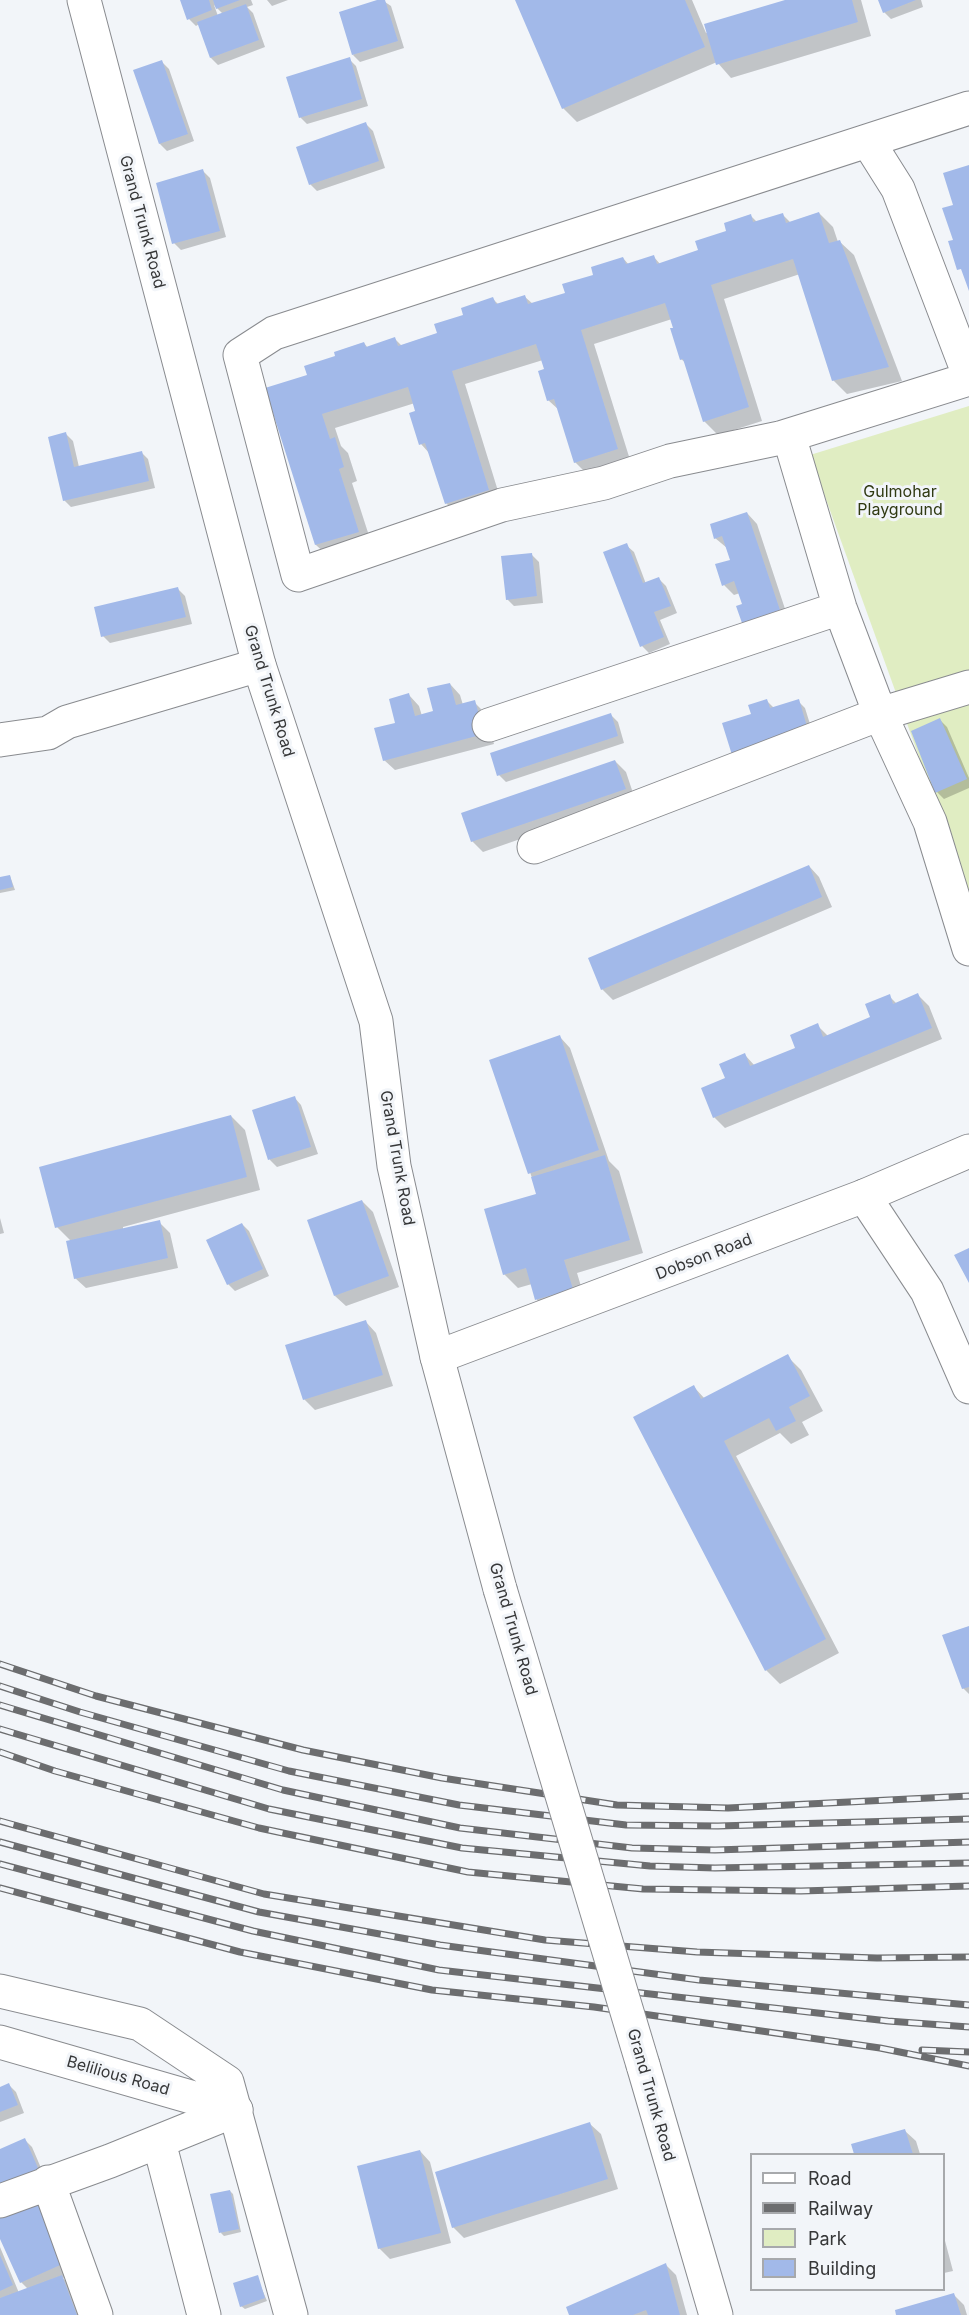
<!DOCTYPE html>
<html>
<head>
<meta charset="utf-8">
<style>
	body { margin:0 }
	#map { position:relative; width:969px; height:2315px; overflow:hidden; background:#f2f5f9; font-family:Inter,sans-serif }
	canvas { display:block }
	.legend { position:absolute; left:750px; top:2153px; width:195px; height:138px; box-sizing:border-box; background:#f2f5f9; border:2px solid #a7a9ac; margin:0; padding:8px 10px; list-style:none; font-size:18px; color:#363738 }
	.legend li { display:flex; align-items:center; gap:12px; height:30px }
	.legend b { width:30px; border:2px solid #a7a9ac }
</style>
</head>
<body>
<div id="map">
<canvas width="969" height="2315"></canvas>
<ul class="legend">
<li><b style="height:8px;background:#fff"></b>Road</li>
<li><b style="height:8px;background:#6c6d6f"></b>Railway</li>
<li><b style="height:16px;background:#e0edc2"></b>Park</li>
<li><b style="height:16px;background:#a2b9e9"></b>Building</li>
</ul>
</div>
<script>
const c = document.querySelector('canvas').getContext('2d');
c.lineJoin = 'round';
function paint(path, color) {
  c.fillStyle = color;
  c.fill(path, 'evenodd');
}
function shape(rows) {
  const path = new Path2D();
  for (const r of rows) {
    path.moveTo(r[0], r[1]);
    for (let i = 2; i < r.length; i += 2) path.lineTo(r[i], r[i + 1]);
  }
  return path;
}
function stroke(path, color, width, dash) {
  c.strokeStyle = color;
  c.lineWidth = width;
  c.lineCap = dash ? 'butt' : 'round';
  c.setLineDash(dash || []);
  c.stroke(path);
}
function label(font, color, halo, rows, align = 'center') {
  c.font = font + ' Inter,sans-serif';
  c.lineWidth = 6;
  c.setLineDash([]);
  c.textBaseline = 'middle';
  c.strokeStyle = halo;
  c.fillStyle = color;
  for (const [text, x, y, turn = 0] of rows) {
    c.save();
    c.translate(x, y);
    c.rotate((+turn || 0) * Math.PI / 180);
    c.textAlign = isNaN(turn) ? turn : align;
    if (halo) c.strokeText(text, 0, 0);
    c.fillText(text, 0, 0);
    c.restore();
  }
}
paint(shape([
	[969,406,969,895,810,455]
]), '#e0edc2');
paint(shape([
	[182,0,251,0,253,5,247,7,253,13,265,47,218,65,211,58,199,24,196,26,189,19],
	[214,5,223,14,218,16],
	[267,0,288,0,272,6],
	[382,0,391,6,404,48,360,62,353,55],
	[517,0,692,0,706,33,791,0,861,0,871,36,731,78,717,62,577,122,563,108],
	[879,0,921,0,923,7,891,19,884,12],
	[349,59,356,66,368,106,307,124,300,117],
	[162,62,169,69,194,141,167,151,160,144],
	[366,124,373,131,385,168,317,191,310,184],
	[203,171,210,178,226,237,181,250,174,243],
	[819,213,833,227,838,242,840,242,854,255,902,381,847,394,833,380,800,274,724,299,762,421,718,435,704,421,687,364,681,359,672,319,594,344,631,463,589,476,575,462,559,410,548,400,543,360,465,384,502,504,460,517,446,503,430,454,421,444,411,414,417,412,415,403,335,428,341,446,348,453,357,481,352,483,372,545,330,558,316,545,309,376,364,343,368,348,395,339,402,346,439,334,493,299,499,305,525,297,533,304,566,294,623,258,629,265,654,257,660,264,700,251,751,216,757,222,782,214,791,223],
	[66,434,73,441,79,467,141,452,148,459,155,488,71,507,64,500],
	[747,513,757,524,789,621,754,633,743,622,744,605,740,593,734,595,724,585,732,561,727,548,715,538],
	[626,545,634,552,646,584,659,579,666,586,677,613,660,620,670,644,649,653,642,646],
	[532,555,539,562,543,603,514,606,507,599],
	[178,589,185,596,192,624,110,643,103,636],
	[450,684,460,695,463,705,474,702,485,713,494,744,395,770,384,760,409,695,419,706,422,716,435,712],
	[767,701,774,708,798,701,805,708,814,737,752,715],
	[611,715,618,722,624,743,506,782,499,775],
	[940,720,947,727,969,778,969,788,944,799,937,792],
	[615,761,626,772,635,799,483,852,472,841],
	[809,866,819,877,832,907,613,1000,602,989],
	[10,876,15,890,0,893,0,878],
	[918,995,929,1006,942,1039,725,1128,714,1117,726,1079,745,1055,755,1066,797,1048,817,1025,828,1036,872,1018,889,996,897,1004],
	[560,1037,570,1048,609,1161,619,1171,643,1253,577,1273,586,1303,551,1314,537,1300,532,1284,518,1288,504,1274,538,1195,491,1061],
	[294,1097,301,1105,318,1154,277,1167,270,1160,254,1111],
	[231,1116,245,1130,260,1190,123,1227,123,1230,159,1222,170,1233,178,1268,86,1288,75,1278,71,1241,57,1227],
	[362,1201,373,1212,399,1287,346,1306,335,1296],
	[0,1218,4,1233,0,1234],
	[242,1224,249,1231,269,1276,235,1291,228,1284],
	[366,1322,376,1333,393,1386,315,1410,304,1399],
	[787,1356,801,1370,823,1411,802,1422,809,1435,791,1444,780,1433,736,1456,839,1653,780,1684,766,1670,694,1387,705,1399],
	[969,1627,969,1694,963,1688],
	[9,2085,16,2092,24,2113,0,2122,0,2089],
	[590,2124,601,2134,618,2189,464,2238,453,2227],
	[905,2131,916,2141,920,2154,856,2154,853,2145],
	[25,2140,32,2147,47,2182,0,2151],
	[420,2151,430,2162,451,2243,390,2259,379,2248],
	[230,2191,233,2194,241,2232,224,2236,221,2233],
	[0,2235,77,2272,63,2278,72,2287,83,2315,0,2315,0,2247,19,2293,28,2289,21,2282],
	[944,2237,953,2271,944,2273],
	[666,2265,676,2275,687,2315,571,2315],
	[257,2277,267,2301,245,2309,241,2306],
	[954,2295,964,2305,967,2315,897,2315]
]), '#0003');
paint(shape([
	[180,0,209,0,212,10,187,20],
	[213,0,240,0,216,9],
	[377,0,385,0,398,41,352,55,339,12],
	[515,0,685,0,705,47,562,109],
	[785,0,852,0,858,22,716,65,704,24],
	[878,0,916,0,883,13],
	[246,4,259,40,210,58,197,22],
	[350,57,362,99,299,118,286,77],
	[162,60,188,134,159,144,133,70],
	[366,122,379,161,309,185,296,147],
	[969,165,969,291,961,269,957,270,948,241,953,240,942,208,953,205,943,173],
	[203,169,220,231,172,244,156,183],
	[819,212,829,243,840,240,889,367,832,381,793,259,711,285,749,407,703,422,683,359,680,360,670,328,673,328,665,303,581,330,618,449,574,463,554,399,547,401,538,371,544,369,536,344,452,371,489,490,445,504,425,443,419,445,409,413,415,411,408,387,322,414,330,439,335,437,344,467,339,469,359,532,315,545,265,388,307,375,304,366,335,356,334,352,364,342,366,347,395,337,398,346,437,333,434,324,463,315,461,308,493,297,496,304,525,295,528,304,565,293,562,284,593,275,591,267,623,257,626,264,654,255,657,264,698,250,695,241,726,231,724,223,751,214,753,222,783,213,786,223],
	[66,432,74,467,142,451,149,481,63,501,48,437],
	[747,512,780,610,742,623,736,606,742,604,734,581,722,586,715,564,730,560,722,536,714,539,710,524],
	[627,543,643,583,659,577,671,606,654,612,664,637,640,647,603,552],
	[532,553,537,596,506,600,501,556],
	[178,587,186,617,101,637,94,607],
	[450,683,456,705,475,700,484,734,383,761,374,728,395,723,389,699,409,693,415,716,433,711,427,688],
	[767,699,770,708,799,699,808,730,732,755,722,723,751,714,748,705],
	[611,713,618,736,497,776,490,753],
	[940,718,967,779,935,793,911,731],
	[615,760,626,789,471,842,461,813],
	[809,865,822,897,601,990,588,958],
	[10,875,13,887,0,890,0,877],
	[918,993,932,1028,713,1118,701,1088,725,1078,719,1064,745,1053,750,1066,795,1048,790,1035,818,1023,823,1037,870,1017,865,1004,890,994,893,1004],
	[560,1035,599,1150,528,1174,489,1060],
	[295,1096,311,1147,268,1160,252,1110],
	[231,1115,247,1177,55,1228,39,1167],
	[605,1155,630,1240,564,1260,573,1289,535,1300,526,1268,503,1275,484,1209,536,1194,531,1177],
	[362,1200,389,1276,334,1296,307,1220],
	[160,1220,168,1258,74,1279,66,1241],
	[242,1223,263,1269,227,1285,206,1240],
	[969,1248,969,1283,954,1255],
	[366,1320,383,1375,303,1400,285,1345],
	[788,1354,810,1396,789,1407,796,1421,776,1431,769,1418,724,1441,826,1639,765,1671,633,1417,694,1385,701,1399],
	[969,1626,969,1687,962,1689,942,1635],
	[9,2083,18,2105,0,2112,0,2087],
	[590,2122,608,2179,452,2228,435,2172],
	[905,2129,913,2154,854,2154,851,2144],
	[25,2138,41,2175,0,2193,0,2149],
	[420,2150,441,2233,378,2249,357,2166],
	[230,2190,239,2229,219,2233,210,2194],
	[37,2192,67,2262,20,2283,0,2239,0,2208],
	[0,2255,13,2285,0,2291],
	[666,2263,680,2315,648,2315,646,2310,633,2315,569,2315,566,2307],
	[62,2275,77,2315,0,2315,0,2298],
	[258,2275,265,2298,240,2307,233,2283],
	[954,2293,961,2315,896,2315,895,2310]
]), '#a2b9e9');
const street = shape([
	[969,108,274,333,240,355,298,575,502,505,604,483,670,461,780,438,969,379],
	[869,143,898,189,969,375],
	[789,436,840,608,880,714,930,822,969,949],
	[489,725,840,608],
	[0,740,48,733,67,722,259,665],
	[534,847,880,714,969,687],
	[864,1196,927,1291,969,1387],
	[159,2142,204,2315],
	[48,2182,96,2315],
	[0,2201,110,2161,236,2110]
]);
const secondary = shape([
	[437,1357,864,1196,969,1151]
]);
const primary = shape([
	[84,0,259,665,376,1021,394,1166,437,1357,500,1589],
	[0,1991,140,2024,227,2082,291,2315],
	[0,2042,236,2110],
	[643,2065,716,2315]
]);
stroke(street, '#898b8f', 35);
stroke(secondary, '#898b8f', 35);
stroke(primary, '#898b8f', 35);
stroke(street, '#fff', 33);
stroke(secondary, '#fff', 33);
stroke(primary, '#fff', 33);
const rail = shape([
	[0,1664,96,1696,303,1750,442,1778,617,1805,728,1808,969,1796],
	[0,1686,80,1712,289,1771,459,1805,626,1825,718,1826,969,1819],
	[0,1705,283,1790,460,1828,632,1848,715,1850,969,1842],
	[0,1729,269,1809,462,1848,650,1866,715,1868,969,1863],
	[0,1752,55,1771,259,1828,468,1872,643,1889,801,1891,969,1886],
	[0,1821,264,1894,545,1940,697,1952,877,1958,969,1957],
	[0,1842,259,1912,440,1945,699,1980,969,2005],
	[0,1864,253,1931,439,1970,888,2021,969,2027],
	[0,1888,240,1952,432,1990,594,2007,880,2048,969,2066],
	[922,2050,969,2052]
]);
stroke(rail, '#6c6d6f', 7);
stroke(rail, '#f2f5f9', 4.5, [14]);
const primaryBridge = shape([
	[500,1589,643,2065]
]);
stroke(primaryBridge, '#898b8f', 35, []);
stroke(primaryBridge, '#fff', 33);
label('16px', '#363738', '#f2f5f9', [
	["Grand Trunk Road",142,222,75],
	["Grand Trunk Road",269,691,73],
	["Grand Trunk Road",397,1158,80],
	["Dobson Road",704,1257,-21],
	["Grand Trunk Road",513,1629,74],
	["Belilious Road",118,2076,16],
	["Grand Trunk Road",651,2095,74]
]);
label('16px', '#303a12', '#f2f5f9', [
	["Gulmohar",900,492],
	["Playground",900,510]
]);
</script>
</body>
</html>
